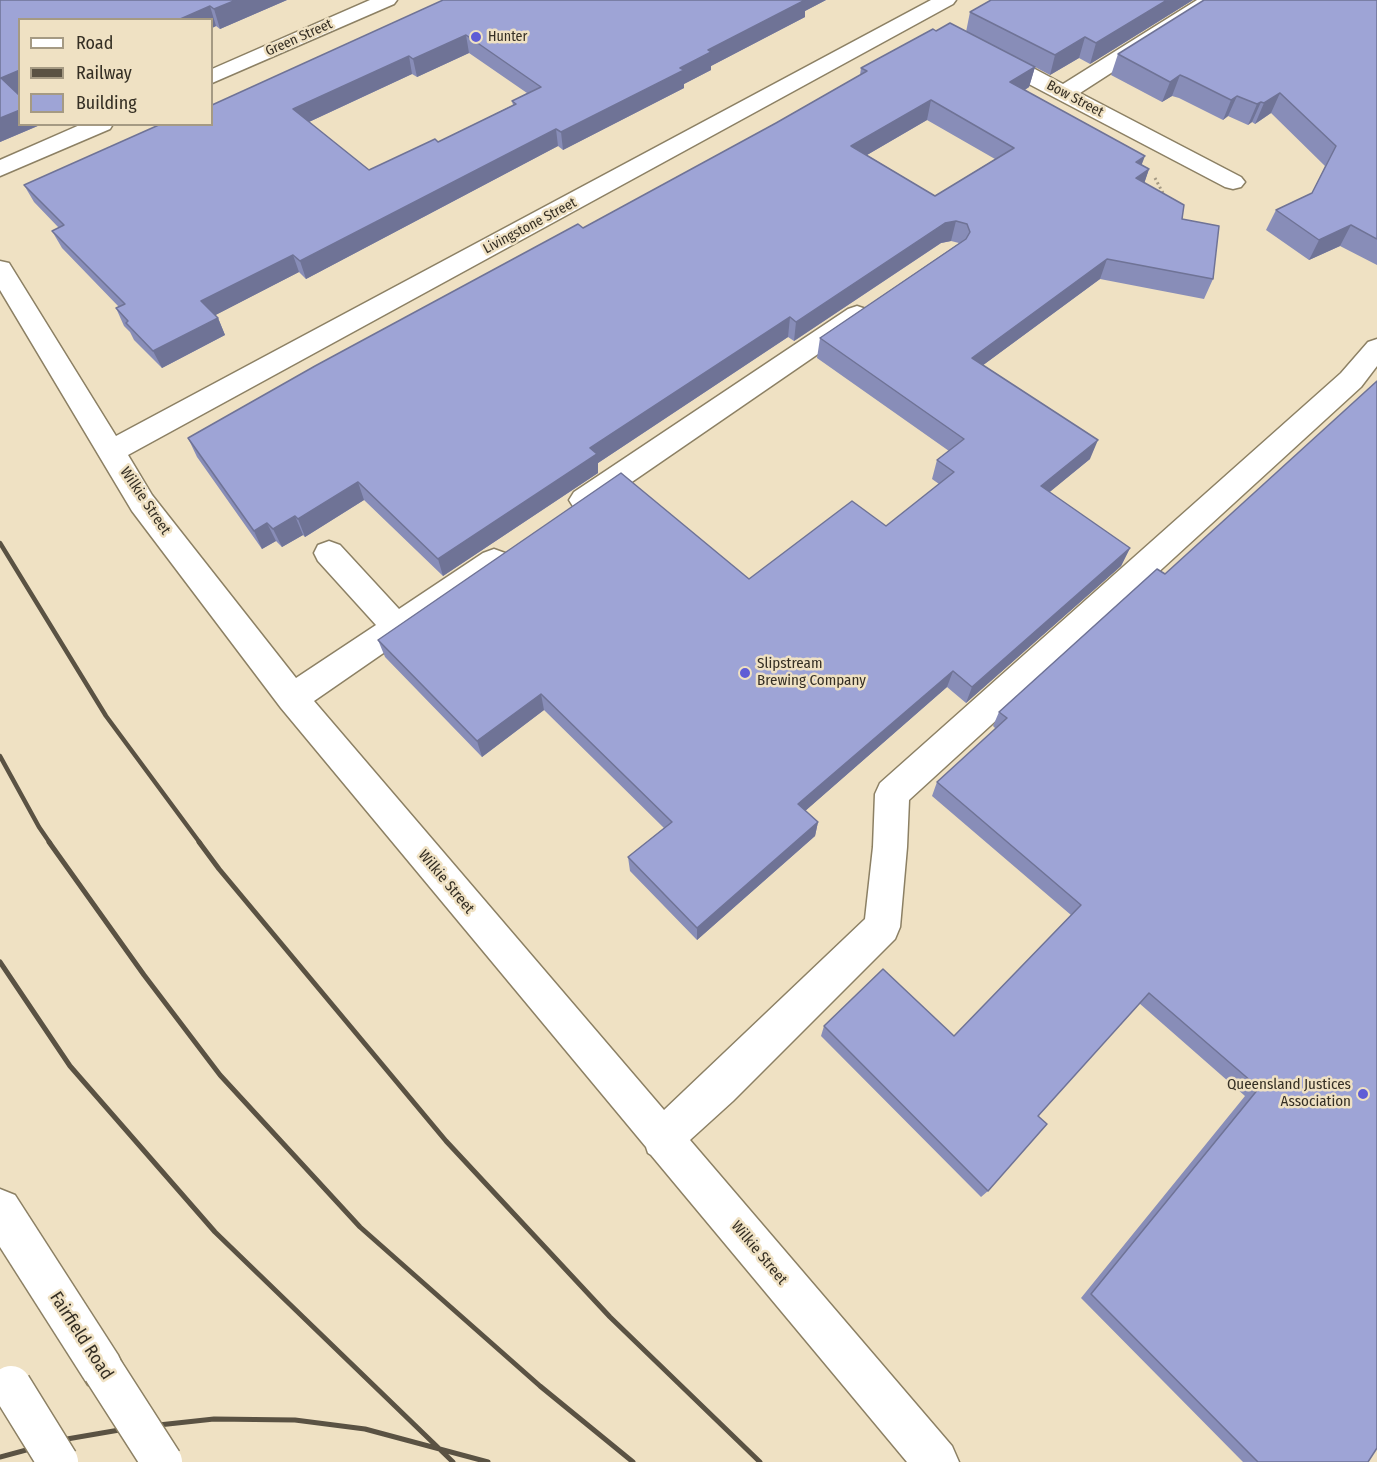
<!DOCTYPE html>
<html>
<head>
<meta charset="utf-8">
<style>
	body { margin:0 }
	#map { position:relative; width:1377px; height:1462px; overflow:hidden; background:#efe1c3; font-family:"Fira Sans Condensed",sans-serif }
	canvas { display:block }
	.legend { position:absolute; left:18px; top:18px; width:195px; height:108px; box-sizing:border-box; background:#efe1c3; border:2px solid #a59a83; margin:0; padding:8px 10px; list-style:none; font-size:18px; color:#352f24 }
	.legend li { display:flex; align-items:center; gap:12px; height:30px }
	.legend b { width:30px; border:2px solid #a59a83 }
</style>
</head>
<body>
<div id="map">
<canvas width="1377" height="1462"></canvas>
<ul class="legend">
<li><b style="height:8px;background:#fff"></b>Road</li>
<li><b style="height:8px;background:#5a5243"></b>Railway</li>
<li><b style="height:16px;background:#9ea4d6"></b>Building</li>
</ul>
</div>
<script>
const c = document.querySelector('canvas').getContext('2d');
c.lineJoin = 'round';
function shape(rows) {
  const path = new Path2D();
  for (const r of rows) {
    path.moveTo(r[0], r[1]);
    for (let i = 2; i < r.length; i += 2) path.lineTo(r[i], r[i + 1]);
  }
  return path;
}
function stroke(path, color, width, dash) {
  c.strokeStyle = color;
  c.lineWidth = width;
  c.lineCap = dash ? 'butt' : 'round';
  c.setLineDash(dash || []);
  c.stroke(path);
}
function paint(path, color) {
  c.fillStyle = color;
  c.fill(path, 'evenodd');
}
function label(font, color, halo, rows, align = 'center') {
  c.font = font + ' "Fira Sans Condensed",sans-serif';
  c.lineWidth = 5;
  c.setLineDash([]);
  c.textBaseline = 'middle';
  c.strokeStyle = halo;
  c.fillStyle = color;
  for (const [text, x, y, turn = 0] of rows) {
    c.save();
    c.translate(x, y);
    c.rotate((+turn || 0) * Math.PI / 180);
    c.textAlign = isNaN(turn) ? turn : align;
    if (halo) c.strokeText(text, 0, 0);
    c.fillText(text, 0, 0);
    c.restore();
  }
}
const minor = shape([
	[370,0,397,0,394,4,212,83,212,69,370,0],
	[931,0,956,0,953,4,128,455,152,495,296,678,376,625,318,561,314,553,318,545,329,541,340,545,399,609,483,553,494,549,505,553,509,561,505,569,314,701,664,1110,865,919,873,847,875,794,880,783,1341,373,1368,342,1377,339,1377,366,1361,387,909,800,907,847,900,927,895,939,733,1101,690,1140,952,1446,959,1462,907,1462,651,1155,648,1153,646,1147,281,708,132,511,0,290,0,261,9,263,116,436,931,0],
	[1197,0,1221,0,1218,4,1080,93,1241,177,1245,182,1241,187,1233,189,1225,187,985,61,982,56,985,51,993,50,1001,51,1063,84,1197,0],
	[82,124,113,124,110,129,0,176,0,160,82,124],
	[857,306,866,309,870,315,866,321,594,508,584,511,574,508,569,500,574,492,848,309,857,306]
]);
const major = shape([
	[0,1189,15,1195,118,1355,125,1370,118,1385,103,1392,88,1385,0,1247,0,1189]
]);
stroke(minor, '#8c8064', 3);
stroke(major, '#8c8064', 3);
stroke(shape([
	[1155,178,1164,195]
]), '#a59a84', 3, [2, 3]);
paint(minor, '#fff');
paint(major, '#fff');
stroke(shape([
	[0,543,106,716,200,843],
	[0,756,39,827,50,843]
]), '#5a5243', 4.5);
stroke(shape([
	[49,842,144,975,220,1075,360,1227,540,1386,633,1462],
	[199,842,219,869,446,1141,610,1317,760,1462],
	[0,962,70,1066,215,1232,453,1462],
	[0,1457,67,1439,131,1428,214,1419,295,1420,365,1429,488,1462]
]), '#5a5243', 5);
const majorBridge = shape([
	[103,1370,162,1462],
	[11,1386,58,1462]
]);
stroke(majorBridge, '#8c8064', 43, []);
stroke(majorBridge, '#fff', 40);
paint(shape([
	[0,0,287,0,220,29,216,26,212,28,212,20,20,20,18,94,20,124,40,125,0,142],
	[443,0,826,0,805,11,805,17,711,66,711,70,684,84,684,88,563,150,558,146,306,279,299,272,215,315,218,318,225,335,162,368,134,340,130,332,124,326,116,308,119,307,62,248,52,231,59,228,34,202,24,185,212,124],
	[469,53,527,93,512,101,513,105,438,142,369,170,309,122,412,74,417,77],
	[991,0,1193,0,1090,64,1079,58,1050,75,1035,67,1029,87,1025,90,1149,169,1144,183,1182,219,1213,279,1204,299,1100,279,983,365,1090,459,1049,492,1130,548,1121,566,966,703,947,687,805,811,818,822,815,836,697,940,630,871,628,857,664,828,544,710,482,757,385,657,378,640,749,579,886,526,939,484,932,479,937,460,949,451,817,358,820,338,959,243,951,241,941,243,794,341,788,337,598,463,598,473,443,576,364,500,305,537,303,535,282,547,276,541,262,549,197,457,188,438,583,228,776,123,860,75,861,68,936,31,966,32,970,12],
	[927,120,995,159,935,196,867,155],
	[1377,0,1377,265,1340,246,1309,260,1266,230,1276,210,1312,193,1325,166,1271,113,1255,124,1252,122,1248,125,1228,116,1223,120,1179,98,1172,96,1162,102,1111,75,1118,54],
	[1157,569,1368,1462,1243,1462,1081,1298,1245,1096,1139,1003,1038,1116,988,1191,981,1197,821,1036,824,1026,954,1036,1071,915,932,796,937,782,996,729,993,726,999,712]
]), '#888db8');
paint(shape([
	[236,0,287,0,220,29,214,9],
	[800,0,826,0,805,11,805,17,711,66,711,70,684,84,684,88,563,150,561,132,680,68,708,50],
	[1167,0,1193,0,1090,64,1096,43],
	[210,6,216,26,212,28,212,20,178,20],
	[466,35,469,53,417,77,413,59],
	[1085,37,1079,58,1050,75,1055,55],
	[409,56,412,74,298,127,293,109],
	[1035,67,1029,87,1005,102,1010,82],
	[20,70,20,94,10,98,1,78],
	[1180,75,1172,96,1162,102,1170,82],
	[1280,93,1271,113,1255,124,1264,103],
	[1237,96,1228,116,1223,120,1231,100],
	[931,100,927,120,848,166,851,146],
	[1261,102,1252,122,1248,125,1257,104],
	[20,110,20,124,40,125,0,142,0,118],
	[556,129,558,146,306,279,300,261],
	[1145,156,1137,177,1136,162],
	[1149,169,1142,190,1136,178],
	[956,221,951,241,941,243,794,341,796,322,945,223],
	[1351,225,1340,246,1309,260,1319,240],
	[293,255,299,272,208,319,201,301],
	[1107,259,1100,279,967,377,972,358],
	[790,317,788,337,598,463,598,473,443,576,438,559,590,448],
	[218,318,225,335,162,368,153,351],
	[1098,440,1090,459,1034,505,1041,486],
	[358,482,364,500,305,537,298,519],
	[295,516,303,535,282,547,273,529],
	[267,523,276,541,262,549,254,531],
	[1130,548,1121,566,966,703,972,687],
	[953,671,947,687,796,819,798,804],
	[541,694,544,710,482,757,477,741],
	[818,822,815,836,697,940,697,928]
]), '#6f7396');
const building = shape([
	[0,0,236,0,214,9,210,6,178,20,20,20,20,70,1,78,20,96,20,110,0,118,0,0],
	[443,0,805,0,708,50,711,52,680,68,684,70,561,132,556,129,300,261,293,255,201,301,218,318,153,351,126,323,128,321,116,308,125,304,52,231,64,225,24,185,161,124,212,124,212,105,443,0],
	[466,35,541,87,512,101,516,104,438,142,435,139,369,170,293,109,409,56,413,59,466,35],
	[991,0,1167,0,1096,43,1085,37,1055,55,970,12,991,0],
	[1204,0,1377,0,1377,239,1351,225,1319,240,1276,210,1312,193,1336,146,1280,93,1264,103,1261,102,1257,104,1237,96,1231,100,1187,78,1180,75,1170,82,1118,54,1204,0],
	[950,23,1035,67,1010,82,1145,156,1136,162,1149,169,1136,178,1184,205,1182,219,1219,226,1213,279,1107,259,972,358,1098,440,1041,486,1130,548,972,687,953,671,798,804,818,822,697,928,628,857,672,822,541,694,477,741,378,640,621,473,749,579,852,501,886,526,954,472,937,460,964,439,820,338,966,239,970,232,967,224,956,221,945,223,796,322,790,317,590,448,597,454,438,559,358,482,298,519,295,516,273,529,267,523,254,531,188,438,315,366,578,224,583,228,776,123,867,71,861,68,933,29,936,31,950,23],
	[931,100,1014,148,935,196,851,146,931,100],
	[1377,381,1377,1448,1368,1462,1258,1462,1091,1294,1259,1088,1149,993,1038,1116,1047,1124,988,1191,824,1026,883,969,954,1036,1081,905,937,782,1007,718,999,712,1157,569,1165,574,1377,381]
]);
paint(building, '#9ea4d6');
stroke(building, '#6f7396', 1.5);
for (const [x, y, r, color] of [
	[476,37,6,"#5f5dd6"],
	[745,673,6,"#5f5dd6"],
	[1363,1094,6,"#5f5dd6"]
]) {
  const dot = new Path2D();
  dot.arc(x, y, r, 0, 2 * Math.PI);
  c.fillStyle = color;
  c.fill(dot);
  stroke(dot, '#efe1c3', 2);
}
label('14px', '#352f24', '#efe1c3', [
	["Hunter",488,37]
], 'left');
label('14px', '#352f24', '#efe1c3', [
	["Green Street",299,38,-24],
	["Bow Street",1075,99,28],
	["Livingstone Street",530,226,-28]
]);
label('15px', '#352f24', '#efe1c3', [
	["Wilkie Street",145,501,56],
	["Wilkie Street",446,882,50],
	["Wilkie Street",759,1253,50]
]);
label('15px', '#352f24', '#efe1c3', [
	["Slipstream",757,664],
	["Brewing Company",757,681],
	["Queensland Justices",1351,1085,"right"],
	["Association",1351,1102,"right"]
], 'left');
label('18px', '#352f24', '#efe1c3', [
	["Fairfield Road",81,1336,57]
]);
</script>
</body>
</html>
